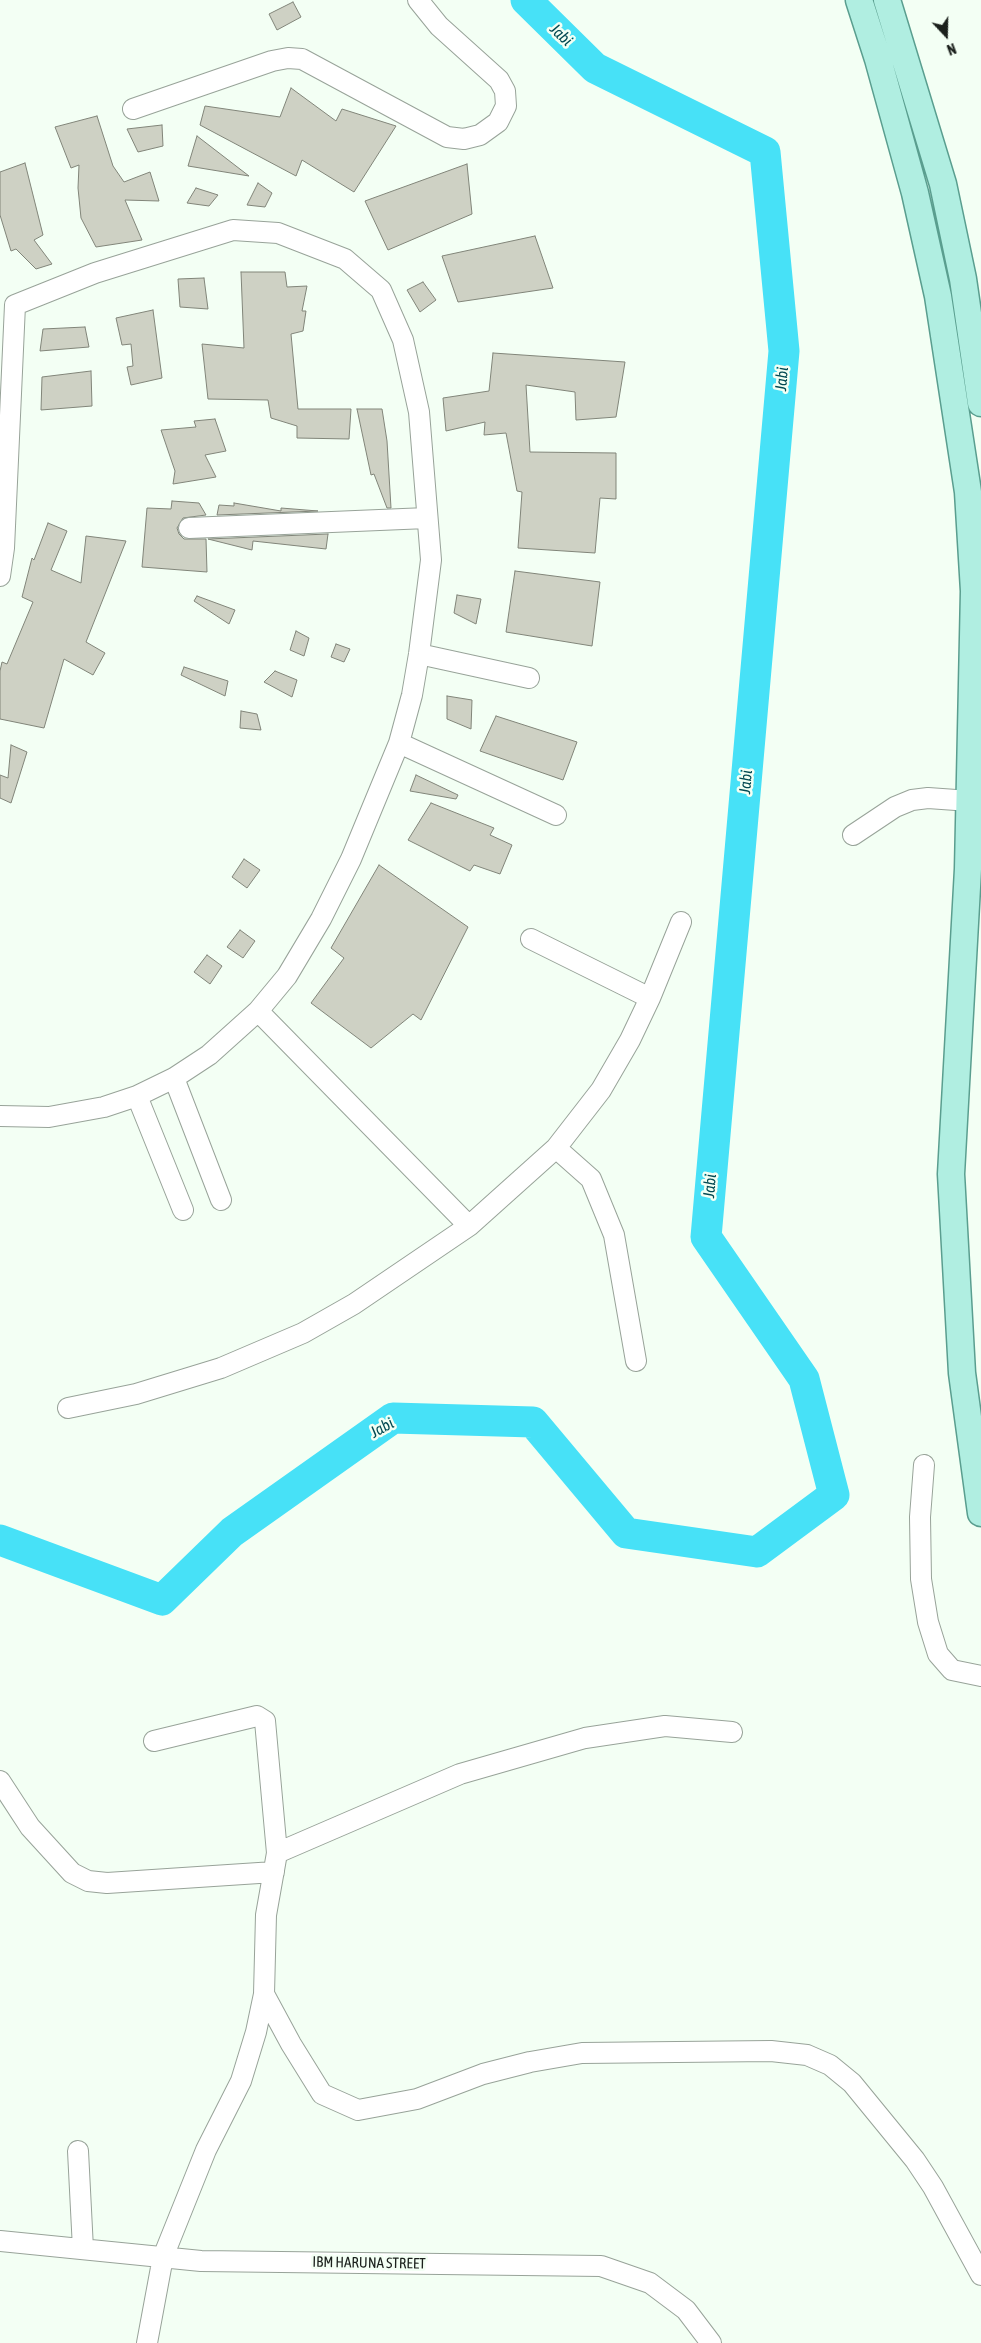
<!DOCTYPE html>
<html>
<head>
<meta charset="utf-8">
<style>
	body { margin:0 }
	#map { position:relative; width:981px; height:2343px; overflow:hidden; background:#f3fff4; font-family:"Asap Condensed",sans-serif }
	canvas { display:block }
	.north { position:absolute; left:921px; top:10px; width:50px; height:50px; -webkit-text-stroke:4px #f3fff4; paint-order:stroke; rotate:159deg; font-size:14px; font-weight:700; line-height:20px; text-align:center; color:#1b201c }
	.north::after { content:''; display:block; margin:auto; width:18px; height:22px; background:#1b201c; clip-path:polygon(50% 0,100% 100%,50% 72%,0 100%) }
</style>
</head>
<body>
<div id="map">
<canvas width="981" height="2343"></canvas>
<div class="north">N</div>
</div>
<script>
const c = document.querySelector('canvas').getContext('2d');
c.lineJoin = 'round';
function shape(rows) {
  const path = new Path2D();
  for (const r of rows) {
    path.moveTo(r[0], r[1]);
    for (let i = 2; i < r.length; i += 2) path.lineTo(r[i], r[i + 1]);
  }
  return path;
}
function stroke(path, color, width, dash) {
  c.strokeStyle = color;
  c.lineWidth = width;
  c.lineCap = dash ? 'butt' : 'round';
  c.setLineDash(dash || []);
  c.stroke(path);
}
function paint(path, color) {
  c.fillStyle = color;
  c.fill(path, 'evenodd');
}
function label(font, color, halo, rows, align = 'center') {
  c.font = font + ' "Asap Condensed",sans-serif';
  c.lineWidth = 5;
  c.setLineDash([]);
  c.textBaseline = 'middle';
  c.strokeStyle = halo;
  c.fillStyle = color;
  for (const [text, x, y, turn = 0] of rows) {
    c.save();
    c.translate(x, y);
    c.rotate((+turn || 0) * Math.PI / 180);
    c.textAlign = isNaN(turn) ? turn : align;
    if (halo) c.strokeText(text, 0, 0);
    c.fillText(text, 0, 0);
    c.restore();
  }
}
stroke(shape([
	[0,1540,162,1600,232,1532,393,1418,533,1422,626,1533,757,1552,834,1495,804,1379,706,1237,784,351,765,152,595,68,526,0]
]), '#47e1f7', 31);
const building = shape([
	[293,2,301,17,277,30,269,14,293,2],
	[291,88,336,121,342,109,396,126,354,192,302,160,296,176,200,125,205,106,280,117,291,88],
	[97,116,113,166,124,182,150,172,159,201,125,200,142,240,96,247,81,218,78,188,79,165,71,168,55,127,97,116],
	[162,125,163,146,138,152,127,129,162,125],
	[197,136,249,176,188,166,197,136],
	[25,163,43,235,34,240,52,264,36,269,16,249,11,251,0,215,0,172,25,163],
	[467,164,472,214,388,250,365,201,467,164],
	[258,183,272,193,265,207,247,205,258,183],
	[196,188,218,195,209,206,187,203,196,188],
	[535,236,553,288,458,302,442,256,535,236],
	[241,272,285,272,287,287,307,286,302,311,306,311,303,331,291,334,298,409,351,409,349,439,297,438,297,426,271,418,268,400,208,399,202,344,244,348,241,272],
	[204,278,208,309,180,307,178,279,204,278],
	[423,282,436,300,420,312,407,290,423,282],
	[153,310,162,378,131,385,127,367,133,366,131,344,122,345,116,318,153,310],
	[85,327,89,347,40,351,43,329,85,327],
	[493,353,625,362,616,417,576,420,575,392,526,385,530,452,616,453,616,499,600,498,595,553,518,548,522,492,517,491,506,433,484,435,485,422,446,431,443,398,489,391,493,353],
	[91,371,92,406,41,410,42,377,91,371],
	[357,409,382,409,387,441,391,508,387,508,374,474,371,475,357,409],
	[215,419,226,451,205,455,216,477,173,484,175,471,161,430,196,427,194,421,215,419],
	[172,501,199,503,206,515,183,518,177,528,179,534,184,539,206,539,207,572,142,567,147,508,171,509,172,501],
	[234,503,281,511,281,508,318,511,217,515,219,505,234,506,234,503],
	[48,523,67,531,51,570,81,583,86,536,126,541,86,642,105,653,93,675,64,659,44,728,0,719,0,671,2,662,7,664,33,602,22,597,32,558,34,560,48,523],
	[328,534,326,549,253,541,252,550,208,539,328,534],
	[515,571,600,582,592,646,506,632,515,571],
	[457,595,481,599,476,624,454,613,457,595],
	[197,596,235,610,229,624,194,601,197,596],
	[296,631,309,638,304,656,290,650,296,631],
	[336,644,350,649,344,662,331,657,336,644],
	[184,667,228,681,225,696,181,675,184,667],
	[275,671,297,680,292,697,264,682,275,671],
	[447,696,472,700,471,729,447,719,447,696],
	[241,711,257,714,261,730,240,728,241,711],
	[496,716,577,742,563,780,480,751,496,716],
	[11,745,27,752,11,803,0,798,0,775,8,778,11,745],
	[416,775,458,795,456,799,410,791,416,775],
	[431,803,494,828,490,835,512,845,500,874,474,865,470,871,408,840,431,803],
	[244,859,260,870,247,888,232,877,244,859],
	[379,865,468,927,421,1020,413,1014,371,1048,311,1003,344,958,331,948,379,865],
	[240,930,255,941,243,958,227,947,240,930],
	[207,955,222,966,210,984,194,972,207,955]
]);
paint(building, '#ced1c4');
stroke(building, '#818579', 1);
const minor = shape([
	[133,109,272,61,288,58,302,59,447,137,464,139,480,135,498,122,506,106,505,91,499,80,439,26,418,0],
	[189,528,427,518],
	[0,576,4,548,15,305,95,273,233,230,278,233,345,259,381,290,403,340,419,412,431,560,419,654,412,695,399,743,351,859,321,919,287,976,258,1011,209,1055,174,1078,137,1096,104,1107,49,1117,0,1116],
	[419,654,529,678],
	[399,743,556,815],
	[853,835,895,807,912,800,928,798,970,801],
	[531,939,650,998],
	[258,1011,469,1226,556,1148,601,1090,630,1040,650,998,681,922],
	[174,1078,221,1200],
	[137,1096,183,1210],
	[556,1148,591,1179,614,1235,636,1361],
	[68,1408,136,1394,221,1368,303,1333,354,1304,469,1226],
	[924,1465,920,1517,921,1579,928,1622,938,1654,952,1670,981,1676],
	[154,1741,257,1716,265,1721,277,1853],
	[0,1781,30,1827,72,1873,88,1881,107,1883,274,1872],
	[264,1994,291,2044,322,2094,358,2110,417,2099,483,2074,530,2062,582,2053,771,2051,807,2055,830,2065,852,2083,915,2160,933,2187,981,2275],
	[78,2151,83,2249],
	[0,2241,201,2261,601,2266,650,2283,686,2310,711,2343],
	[147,2343,163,2257,206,2150,241,2081,256,2032,264,1994,266,1915,277,1853,460,1774,585,1738,665,1726,732,1732]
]);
const major = shape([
	[859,0,878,59,915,193,938,296,968,492,974,591,968,869,951,1174,962,1373,981,1513],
	[887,0,943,184,963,279,981,403]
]);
stroke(minor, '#98a399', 22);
stroke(major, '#5a9e8f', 29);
stroke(minor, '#fff', 20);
stroke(major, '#b0eee1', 26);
label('15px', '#1b201c', '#f3fff4', [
	["IBM HARUNA STREET",369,2263,1]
]);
label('italic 16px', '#024952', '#f3fff4', [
	["Jabi",561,35,44],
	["Jabi",782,379,-85],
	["Jabi",746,782,-85],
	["Jabi",710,1186,-85],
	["Jabi",382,1428,-29]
]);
</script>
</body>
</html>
